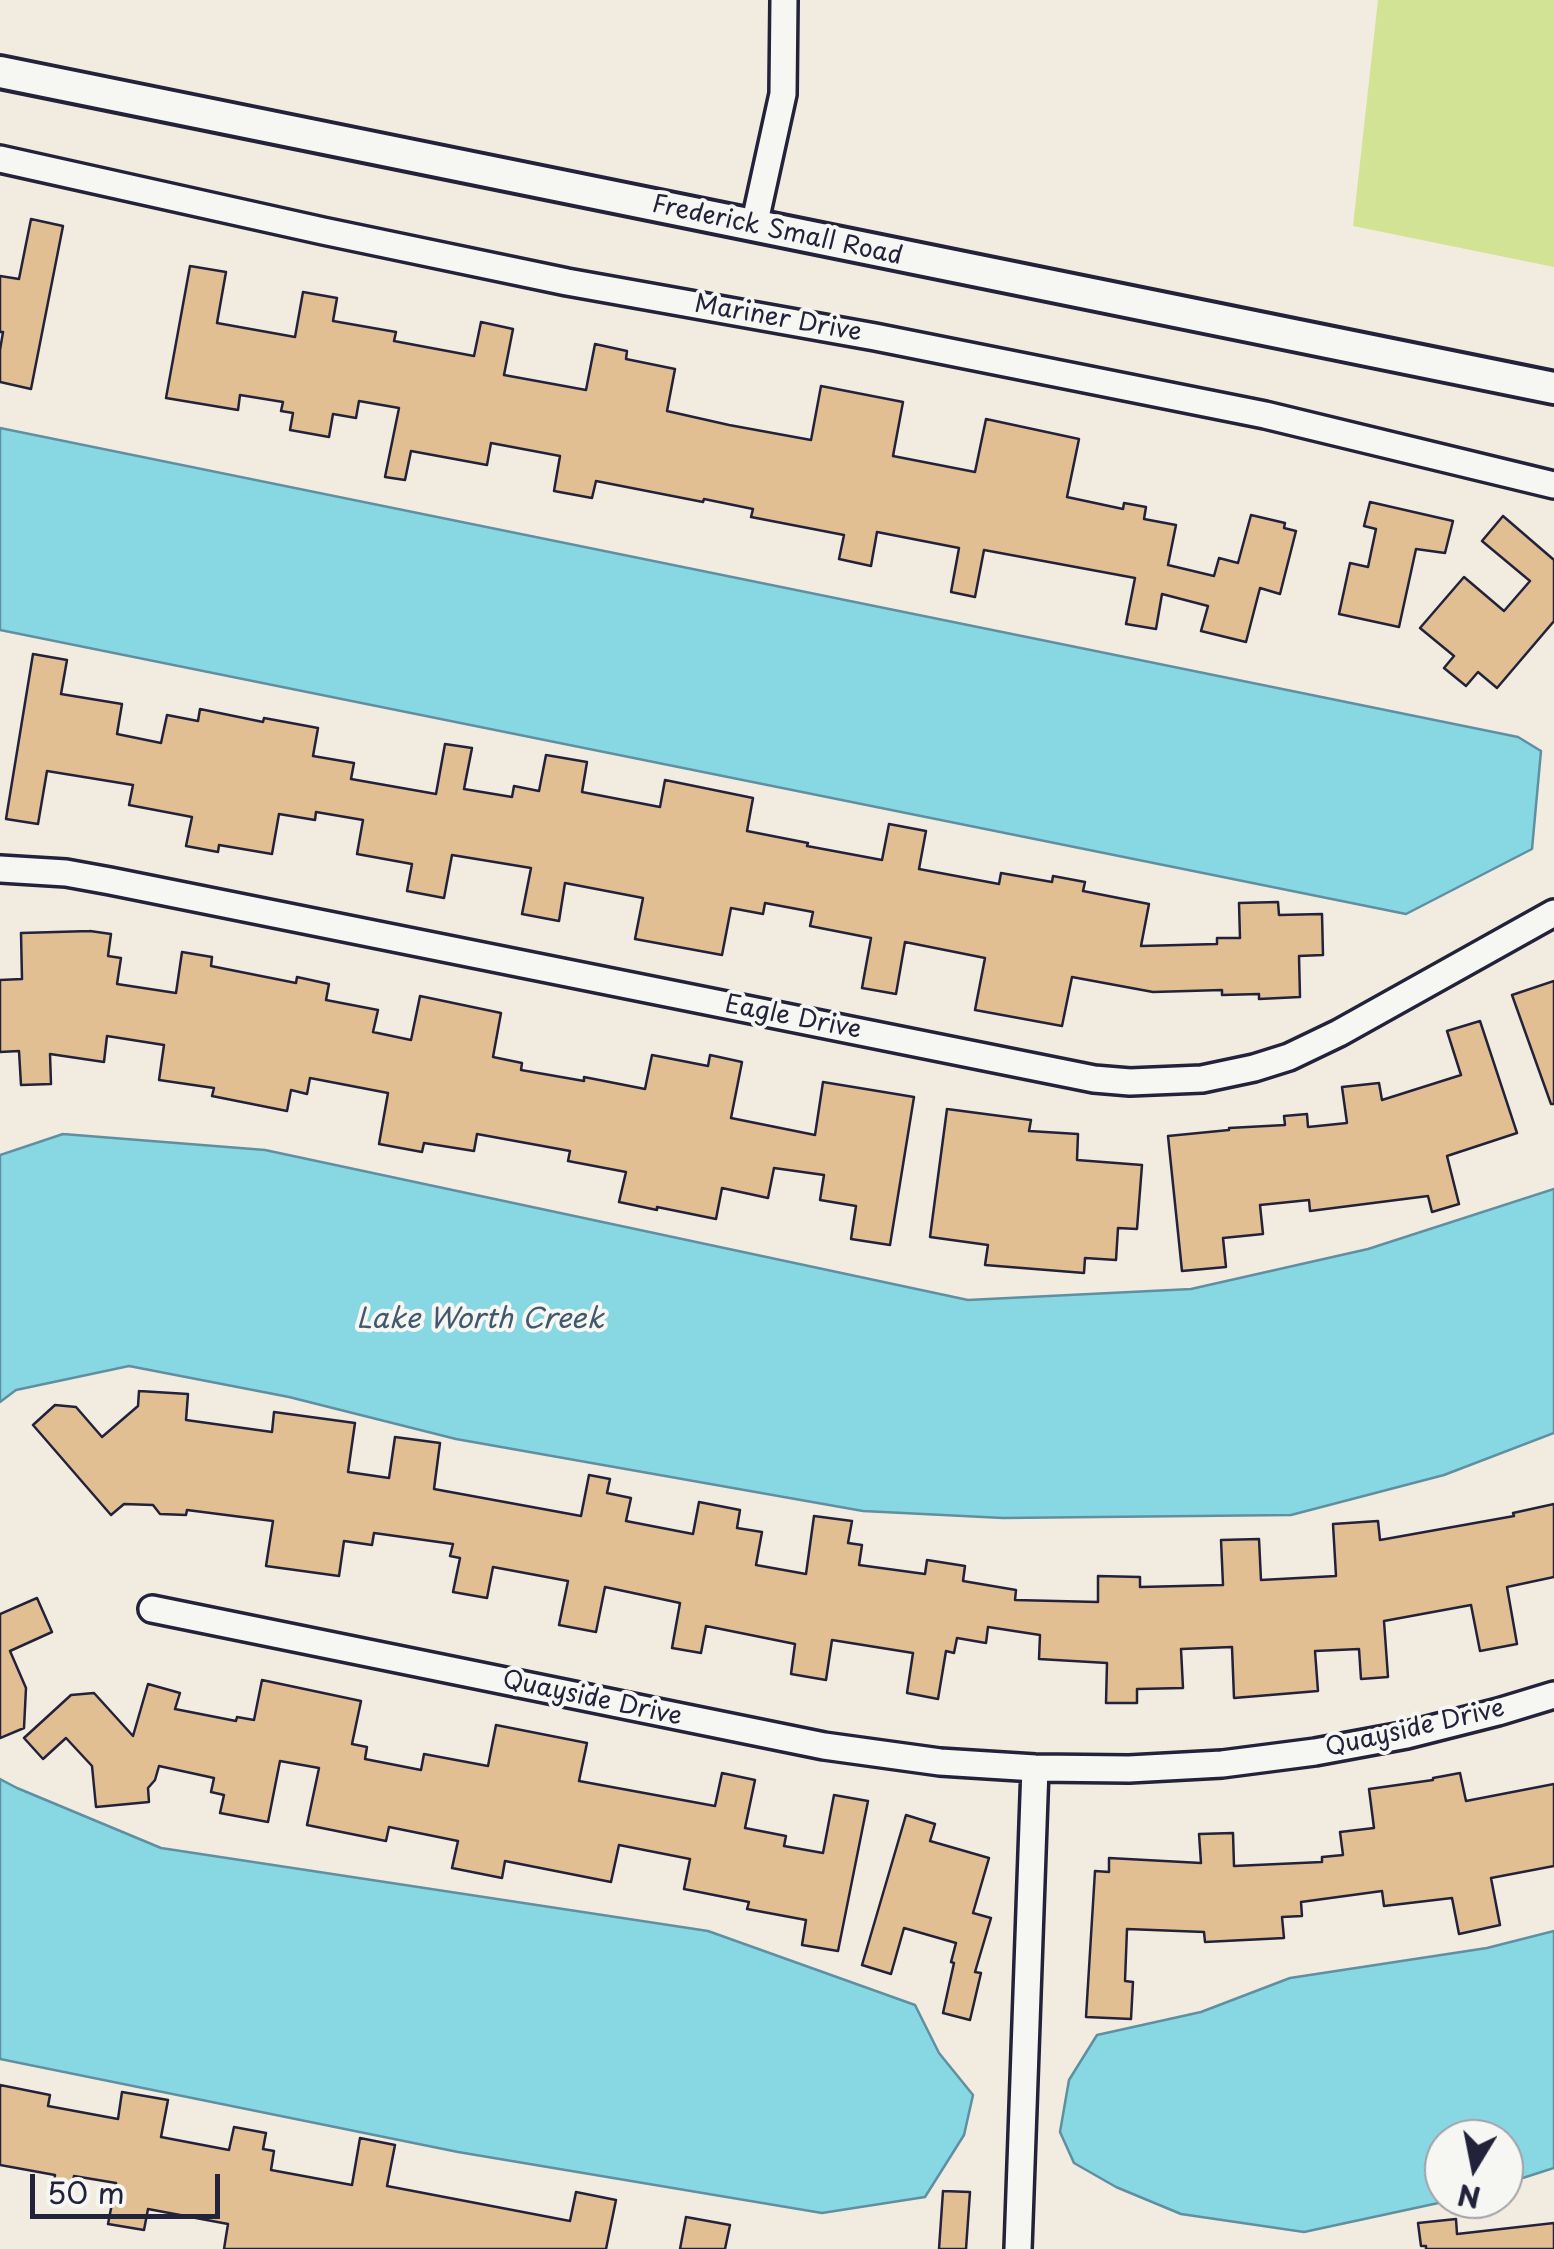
<!DOCTYPE html>
<html>
<head>
<meta charset="utf-8">
<style>
	body { margin:0 }
	#map { position:relative; width:1554px; height:2249px; overflow:hidden; background:#f2ebdf; font-family:"Playpen Sans",sans-serif }
	canvas { display:block }
	.north { position:absolute; left:1424px; top:2119px; width:100px; height:100px; box-sizing:border-box; background:#f6f6f2; border:2px solid #a1a1a9; border-radius:50%; rotate:190deg; font-size:28px; font-weight:700; line-height:40px; text-align:center; color:#22223b }
	.north::after { content:''; display:block; margin:auto; width:35px; height:45px; background:#22223b; clip-path:polygon(50% 0,100% 100%,50% 72%,0 100%) }
	.scale { position:absolute; left:30px; top:2174px; width:190px; height:45px; box-sizing:border-box; border:5px solid #22223b; border-top:0; padding-left:12px; font-size:30px; line-height:35px; white-space:nowrap; color:#22223b; -webkit-text-stroke:8px #f6f6f2; paint-order:stroke }
</style>
</head>
<body>
<div id="map">
<canvas width="1554" height="2249"></canvas>
<div class="north">N</div>
<div class="scale">50 m</div>
</div>
<script>
const c = document.querySelector('canvas').getContext('2d');
c.lineJoin = 'round';
function paint(path, color) {
  c.fillStyle = color;
  c.fill(path, 'evenodd');
}
function shape(rows) {
  const path = new Path2D();
  for (const r of rows) {
    path.moveTo(r[0], r[1]);
    for (let i = 2; i < r.length; i += 2) path.lineTo(r[i], r[i + 1]);
  }
  return path;
}
function stroke(path, color, width, dash) {
  c.strokeStyle = color;
  c.lineWidth = width;
  c.lineCap = dash ? 'butt' : 'round';
  c.setLineDash(dash || []);
  c.stroke(path);
}
function label(font, color, halo, rows, align = 'center') {
  c.font = font + ' "Playpen Sans",sans-serif';
  c.lineWidth = 8;
  c.setLineDash([]);
  c.textBaseline = 'middle';
  c.strokeStyle = halo;
  c.fillStyle = color;
  for (const [text, x, y, turn = 0] of rows) {
    c.save();
    c.translate(x, y);
    c.rotate((+turn || 0) * Math.PI / 180);
    c.textAlign = isNaN(turn) ? turn : align;
    if (halo) c.strokeText(text, 0, 0);
    c.fillText(text, 0, 0);
    c.restore();
  }
}
paint(shape([
	[1378,0,1554,0,1554,267,1353,226]
]), '#d3e396');
const water = shape([
	[0,428,1518,737,1541,751,1532,849,1406,914,0,630,0,428],
	[63,1134,265,1150,968,1300,1191,1289,1368,1249,1554,1189,1554,1433,1444,1475,1291,1515,1003,1518,863,1511,456,1439,289,1397,129,1366,16,1390,0,1402,0,1155,63,1134],
	[0,1779,17,1788,161,1848,708,1931,915,2005,939,2053,973,2095,964,2135,925,2197,822,2213,458,2152,0,2059,0,1779],
	[1554,1931,1554,2168,1504,2184,1504,2139,1444,2139,1444,2199,1457,2199,1304,2232,1181,2214,1116,2187,1074,2163,1060,2132,1069,2080,1097,2035,1201,2012,1290,1978,1487,1948,1554,1931]
]);
paint(water, '#88d8e4');
stroke(water, '#5f8fa0', 2.5);
const building = shape([
	[31,219,63,226,31,389,0,382,0,350,3,332,0,332,0,276,19,279,31,219],
	[190,266,226,272,217,323,295,337,303,292,337,298,333,321,396,332,394,341,474,356,481,322,513,329,504,375,586,390,595,344,627,351,626,359,675,369,667,411,729,425,811,440,821,386,903,402,893,456,975,472,986,419,1079,439,1067,497,1123,509,1124,503,1146,507,1144,519,1176,525,1168,565,1214,576,1219,558,1238,563,1251,515,1285,523,1284,528,1296,531,1280,594,1260,588,1246,642,1201,631,1208,606,1162,594,1156,629,1126,624,1135,578,984,550,975,597,951,592,959,548,877,532,871,566,839,559,844,535,751,517,753,509,704,499,703,502,596,481,592,498,554,491,560,456,491,443,487,465,411,451,405,480,385,477,399,408,359,401,356,418,333,414,329,437,290,430,293,413,281,411,283,402,240,395,238,410,166,398,190,266],
	[1370,502,1453,521,1445,553,1416,549,1399,627,1339,614,1350,563,1368,567,1376,529,1364,526,1370,502],
	[1503,516,1554,560,1554,621,1497,688,1478,672,1466,686,1444,668,1454,656,1420,628,1464,577,1504,611,1530,581,1482,541,1503,516],
	[33,654,67,660,61,694,122,704,117,734,161,743,167,715,198,721,200,709,263,722,264,718,318,728,313,756,354,763,351,779,436,794,445,744,472,748,464,789,512,797,514,786,539,791,546,755,587,762,582,792,660,807,665,780,753,798,747,831,808,843,807,846,882,860,889,824,926,831,919,869,999,884,1001,873,1052,882,1053,876,1085,882,1083,891,1149,904,1141,946,1217,944,1217,938,1240,938,1239,903,1278,902,1279,915,1322,914,1323,955,1299,956,1300,997,1259,999,1259,994,1222,995,1222,990,1153,992,1072,977,1062,1026,975,1010,985,958,905,942,896,994,862,988,871,938,810,926,813,912,765,903,763,914,731,908,722,955,635,939,643,898,565,883,559,921,522,914,531,868,452,855,444,898,407,891,412,864,357,854,363,820,316,812,315,820,279,814,272,854,219,845,218,852,186,846,192,817,129,805,133,785,47,771,38,824,6,819,33,654],
	[90,931,111,934,108,956,121,958,117,984,176,993,182,952,212,957,211,966,296,983,297,977,329,984,326,1000,378,1010,373,1032,411,1040,420,996,501,1013,493,1057,522,1063,521,1070,584,1081,584,1077,645,1089,652,1055,708,1066,710,1055,742,1062,731,1118,815,1135,823,1082,914,1097,890,1245,851,1239,856,1206,820,1200,824,1175,774,1168,768,1198,722,1188,716,1219,657,1207,657,1210,619,1202,626,1172,568,1161,570,1151,477,1134,474,1151,424,1143,422,1152,379,1144,388,1093,310,1078,307,1094,291,1090,287,1111,212,1096,214,1088,159,1080,164,1045,107,1036,104,1062,50,1054,51,1084,21,1085,19,1051,0,1052,0,980,22,979,21,933,90,931],
	[1554,981,1554,1104,1551,1104,1512,995,1554,981],
	[1480,1021,1517,1133,1447,1156,1459,1204,1432,1212,1428,1196,1310,1211,1309,1200,1260,1205,1263,1234,1223,1238,1226,1267,1182,1271,1168,1136,1229,1130,1229,1128,1285,1125,1284,1116,1307,1114,1308,1127,1347,1123,1342,1087,1379,1083,1382,1100,1461,1075,1447,1031,1480,1021],
	[947,1109,1031,1120,1029,1131,1078,1134,1077,1160,1142,1165,1137,1229,1118,1228,1116,1260,1085,1258,1084,1273,985,1265,988,1245,930,1237,947,1109],
	[139,1391,188,1394,186,1420,272,1432,274,1412,355,1423,348,1472,389,1478,395,1437,440,1443,434,1489,581,1516,589,1475,610,1479,607,1493,631,1498,626,1521,693,1534,699,1502,740,1510,737,1528,762,1532,756,1565,806,1574,814,1516,852,1521,848,1543,862,1545,859,1565,925,1574,927,1560,965,1566,963,1581,1016,1590,1015,1600,1098,1602,1098,1576,1140,1577,1140,1587,1223,1585,1221,1540,1259,1539,1261,1580,1336,1576,1333,1524,1378,1521,1380,1540,1514,1516,1513,1513,1554,1504,1554,1577,1507,1587,1517,1644,1480,1651,1471,1605,1384,1621,1388,1677,1361,1679,1359,1649,1315,1651,1318,1691,1234,1698,1232,1647,1181,1649,1183,1688,1137,1689,1137,1703,1106,1703,1107,1663,1039,1659,1040,1635,988,1627,986,1643,957,1638,954,1653,946,1651,938,1699,907,1693,913,1653,832,1640,826,1680,791,1674,795,1644,706,1626,701,1653,672,1648,680,1603,605,1587,596,1632,559,1625,568,1581,493,1567,487,1598,453,1592,460,1558,450,1556,453,1544,374,1533,372,1545,344,1541,339,1576,266,1566,273,1521,187,1510,186,1515,160,1514,153,1505,124,1504,111,1515,33,1425,55,1405,76,1407,102,1437,138,1406,139,1391],
	[37,1598,52,1632,10,1651,26,1688,24,1728,0,1738,0,1614,37,1598],
	[262,1680,361,1701,352,1744,367,1747,365,1759,421,1770,424,1754,488,1766,496,1725,587,1743,579,1781,715,1806,722,1773,755,1780,745,1828,786,1836,784,1846,823,1853,834,1795,868,1801,838,1951,802,1945,806,1920,747,1909,749,1902,684,1889,690,1859,619,1845,611,1882,505,1861,502,1878,452,1868,458,1841,389,1827,386,1841,307,1825,319,1768,280,1761,268,1822,220,1813,224,1795,211,1792,214,1778,159,1766,155,1780,148,1788,149,1802,96,1807,92,1766,66,1738,43,1759,24,1738,71,1695,94,1693,133,1736,148,1684,180,1693,175,1709,236,1721,237,1717,254,1720,262,1680],
	[1460,1773,1466,1801,1554,1784,1554,1866,1491,1878,1500,1925,1459,1934,1452,1898,1384,1906,1382,1891,1301,1902,1302,1916,1282,1917,1284,1938,1205,1942,1204,1932,1127,1929,1125,1981,1133,1982,1131,2019,1086,2017,1095,1871,1109,1872,1109,1858,1201,1863,1199,1834,1233,1833,1234,1866,1322,1862,1322,1857,1343,1855,1340,1832,1374,1828,1369,1789,1433,1780,1433,1778,1460,1773],
	[906,1815,935,1824,930,1841,989,1858,973,1913,991,1918,975,1972,981,1973,970,2020,943,2013,954,1963,951,1962,956,1943,904,1928,891,1974,862,1965,906,1815],
	[0,2085,50,2095,48,2106,118,2119,122,2092,168,2100,161,2137,229,2150,234,2127,266,2133,263,2149,274,2151,271,2170,352,2185,360,2138,395,2145,387,2186,570,2221,576,2192,616,2200,606,2249,224,2249,228,2224,148,2209,144,2230,108,2224,116,2183,74,2176,72,2186,54,2182,55,2175,0,2165,0,2085],
	[943,2191,970,2192,966,2249,939,2249,943,2191],
	[686,2217,730,2225,725,2249,680,2249,686,2217],
	[1456,2219,1457,2234,1554,2223,1554,2249,1426,2249,1426,2246,1421,2246,1418,2223,1456,2219]
]);
paint(building, '#e2be93');
stroke(building, '#22223b', 2.5);
const minor = shape([
	[0,159,323,231,567,282,875,337,1265,415,1554,485],
	[754,226,783,94,784,0],
	[0,869,66,873,110,881,1094,1079,1130,1082,1202,1079,1254,1068,1289,1057,1339,1033,1554,913],
	[152,1609,824,1746,940,1762,1035,1768,1129,1769,1222,1764,1315,1752,1407,1735,1498,1712,1554,1695],
	[1018,2249,1035,1768]
]);
const tertiary = shape([
	[0,72,1554,388]
]);
stroke(minor, '#22223b', 32);
stroke(tertiary, '#22223b', 38);
stroke(minor, '#f6f6f2', 25);
stroke(tertiary, '#f6f6f2', 30);
label('25px', '#22223b', '#f6f6f2', [
	["Frederick Small Road",777,231,12],
	["Mariner Drive",778,319,10],
	["Eagle Drive",793,1018,11],
	["Quayside Drive",592,1699,12],
	["Quayside Drive",1415,1729,-13]
]);
label('italic 28px', '#41596e', '#f6f6f2', [
	["Lake Worth Creek",480,1320]
]);
</script>
</body>
</html>
